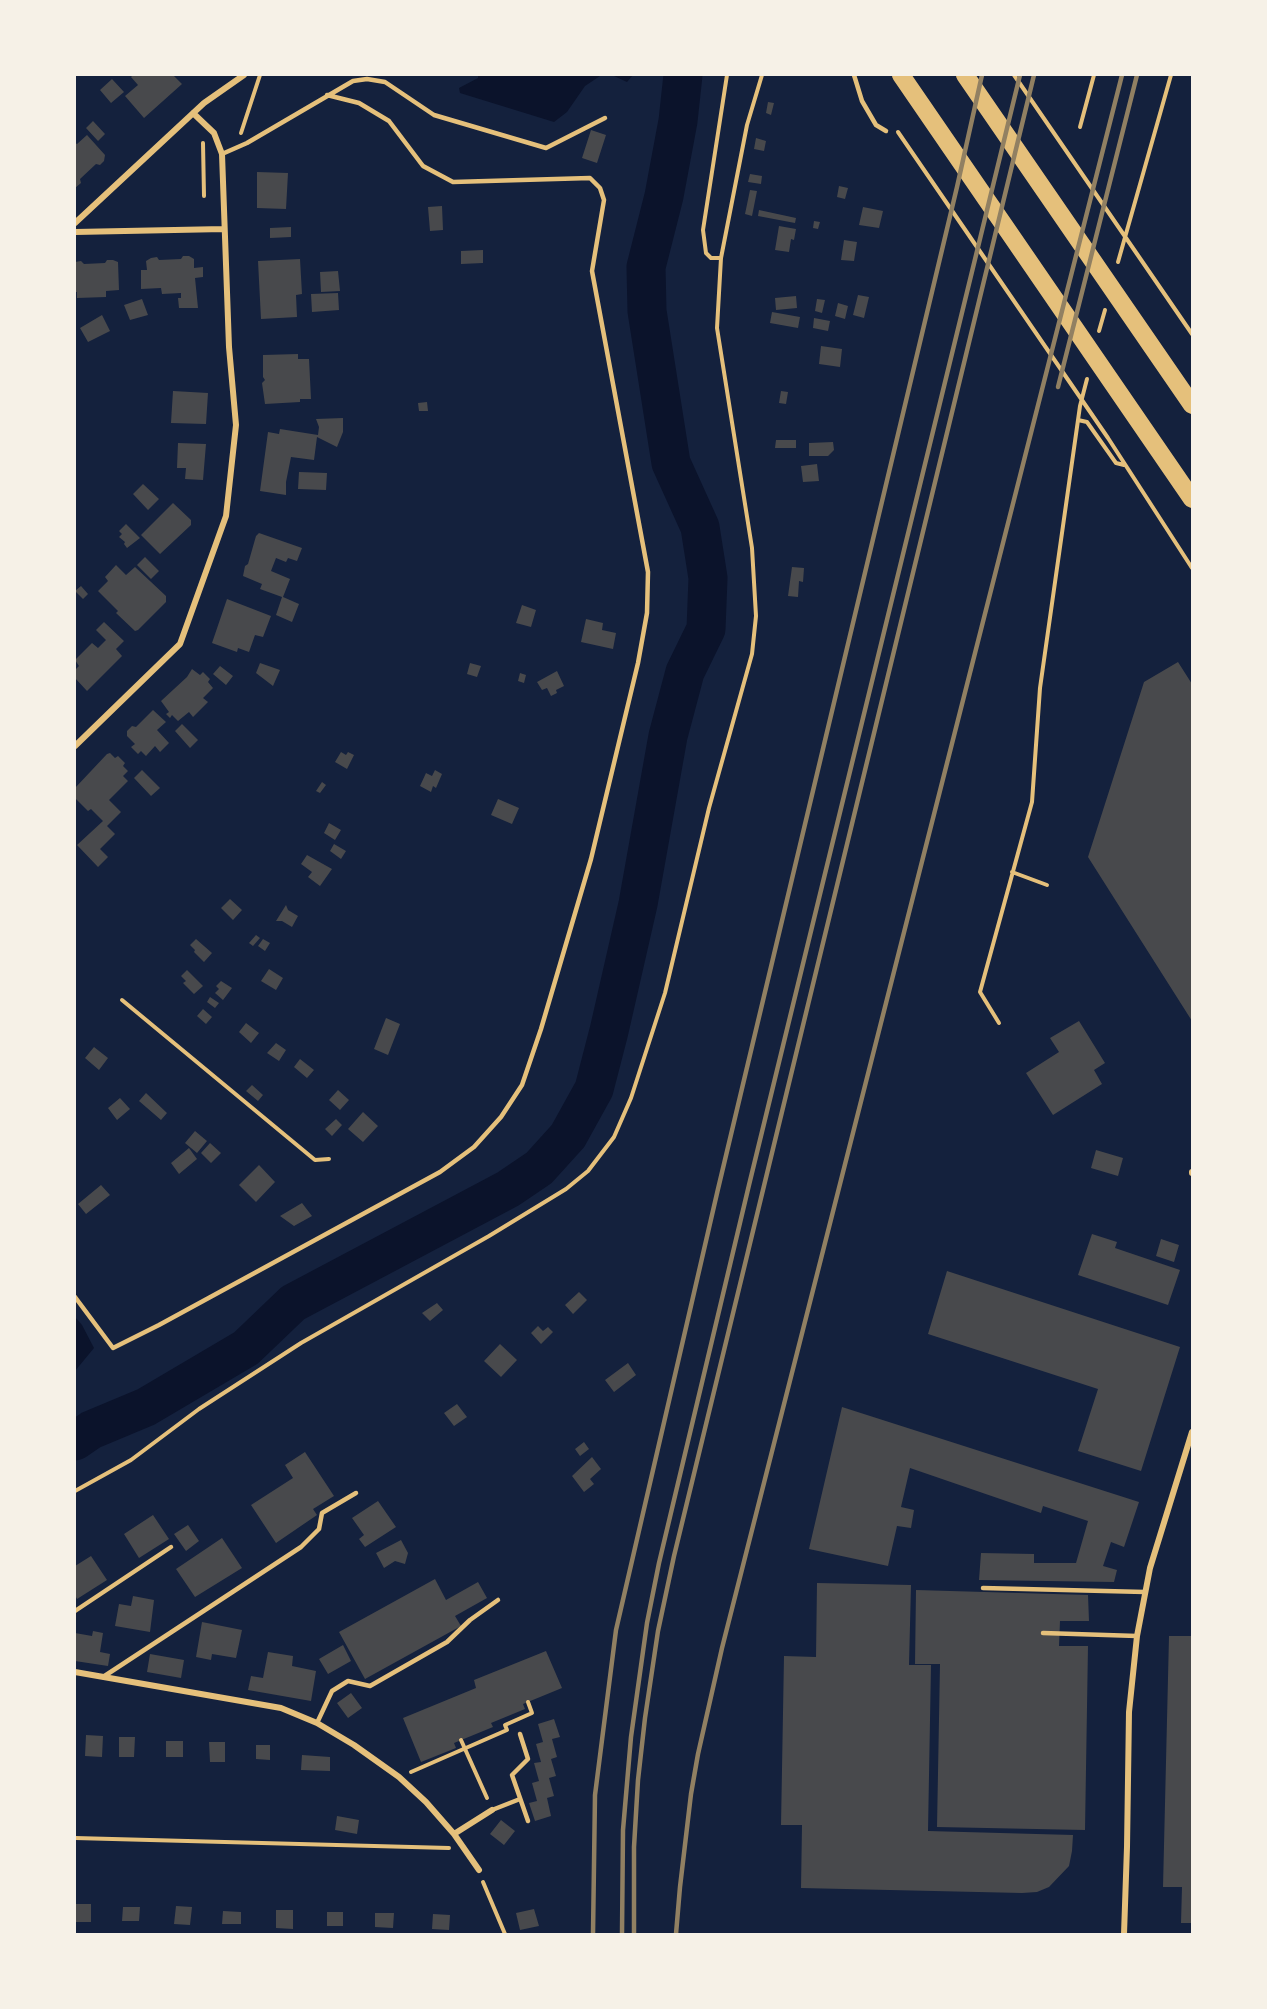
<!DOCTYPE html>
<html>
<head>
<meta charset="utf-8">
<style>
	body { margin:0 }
	#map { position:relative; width:1267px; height:2009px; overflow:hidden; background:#14213d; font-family:"IBM Plex Serif",serif }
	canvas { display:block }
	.frame { position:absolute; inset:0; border:76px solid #f6f1e7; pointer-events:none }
</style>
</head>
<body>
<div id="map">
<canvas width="1267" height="2009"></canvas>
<div class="frame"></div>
</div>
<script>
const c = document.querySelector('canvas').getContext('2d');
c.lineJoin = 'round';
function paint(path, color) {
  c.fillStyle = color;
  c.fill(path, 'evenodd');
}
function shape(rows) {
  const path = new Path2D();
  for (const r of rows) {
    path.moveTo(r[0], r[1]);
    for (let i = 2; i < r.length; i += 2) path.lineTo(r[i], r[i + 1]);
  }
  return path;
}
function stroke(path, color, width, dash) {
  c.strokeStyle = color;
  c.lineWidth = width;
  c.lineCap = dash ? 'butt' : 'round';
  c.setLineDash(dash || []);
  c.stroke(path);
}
paint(shape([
	[478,75,633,75,627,82,614,76,600,76,585,86,567,112,554,122,460,93,459,88,478,78],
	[75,1317,82,1325,94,1348,75,1371]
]), '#0b132b');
stroke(shape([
	[75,1441,91,1430,146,1407,246,1348,293,1303,508,1189,539,1168,568,1136,594,1089,609,1031,638,904,668,736,685,672,706,629,708,578,700,527,671,463,647,311,646,267,664,196,678,121,683,75]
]), '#0b132b', 39);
paint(shape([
	[133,75,173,75,182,84,144,118,125,96,138,85,131,77],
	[112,79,124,92,111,103,100,90],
	[768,102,774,103,771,115,766,113],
	[93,121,105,134,98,141,86,128],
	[591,130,606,135,597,163,582,158],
	[87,135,105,155,104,161,100,165,96,164,80,179,81,183,75,188,75,143,77,144],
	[756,138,766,141,764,151,754,149],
	[257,172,288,173,286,209,257,208],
	[750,174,762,176,761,184,748,182],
	[839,186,848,188,845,199,837,197],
	[750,190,757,191,752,216,745,214],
	[442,206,443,230,430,231,428,207],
	[863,207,883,211,879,228,859,225],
	[759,210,796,218,795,223,758,216],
	[814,221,820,222,818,229,813,228],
	[779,226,796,229,794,240,791,239,789,252,775,250],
	[291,227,291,237,270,238,270,228],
	[844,240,857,242,854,261,841,260],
	[483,250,483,263,461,264,461,251],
	[183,256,189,256,194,259,194,268,203,267,203,277,195,278,198,308,179,308,178,298,181,298,181,293,162,294,161,288,141,289,141,270,147,270,146,261,151,258,157,257,159,260,181,259],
	[300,259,302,294,296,295,297,317,261,319,258,261],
	[107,260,113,260,118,262,119,290,106,291,106,297,77,298,77,292,75,292,75,262,81,261,84,264,105,263],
	[338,271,340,291,321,292,320,272],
	[338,293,339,310,312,312,311,294],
	[858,295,869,297,864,318,853,315],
	[796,296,797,308,776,310,775,298],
	[142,299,148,315,130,320,124,305],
	[817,299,825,300,822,313,815,311],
	[838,303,848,306,845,319,835,316],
	[772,312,800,317,798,328,770,323],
	[102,315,110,331,88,342,80,328],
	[814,318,830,321,828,331,813,328],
	[821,346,842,349,840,367,819,364],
	[298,354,298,359,309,359,311,399,300,399,300,402,265,404,262,383,265,380,263,377,263,355],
	[173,391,208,393,206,424,171,423],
	[781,391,788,392,786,404,779,403],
	[427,402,428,411,419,411,418,403],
	[343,418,343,432,337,447,317,437,314,460,291,457,286,482,286,495,260,491,268,432,279,434,280,429,318,435,319,427,316,419],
	[776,440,796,440,796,448,775,448],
	[833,442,834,450,828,456,809,456,809,443],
	[178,443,206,444,203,480,185,479,186,468,177,468],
	[817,464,819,481,803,482,801,466],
	[299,472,327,473,326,490,298,489],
	[143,484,159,499,148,510,133,494],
	[173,503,191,520,191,525,160,554,141,535],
	[126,524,140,538,127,548,124,544,125,542,119,537,122,534,119,531],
	[259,533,302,548,297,561,288,558,286,562,276,558,271,571,290,579,283,597,299,604,292,622,276,615,282,597,260,589,262,584,243,576,245,566,248,564,256,536],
	[145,557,159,571,151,579,137,565],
	[116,565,126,575,135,567,166,596,166,602,138,630,135,631,116,613,118,611,98,591,108,581,105,577],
	[792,567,804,568,803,582,799,581,798,597,788,596],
	[81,586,88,594,83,599,75,591],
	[227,599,271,616,263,637,255,635,249,652,238,648,237,652,212,643],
	[522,605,536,610,531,627,516,623],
	[586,619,603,623,602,630,616,633,613,649,581,642],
	[104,622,124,641,116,649,122,656,87,691,75,678,75,670,79,666,75,660,92,643,98,648,106,640,96,630],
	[1178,662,1192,684,1192,1021,1088,857,1144,682],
	[260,663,280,670,273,686,256,673],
	[470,663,481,666,477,677,467,674],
	[220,666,233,676,226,685,213,674],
	[192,669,200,675,203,672,210,679,208,682,213,688,203,698,208,702,193,717,189,712,178,721,172,715,170,718,166,714,169,712,161,701,187,677],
	[557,671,564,686,556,690,557,693,551,696,547,688,542,690,537,682],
	[520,673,526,675,524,683,518,681],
	[153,710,166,722,157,730,169,743,160,752,155,746,146,756,141,751,138,754,131,747,135,744,127,736,127,731,132,726,136,727],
	[182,724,198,740,190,748,175,731],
	[341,752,346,755,348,752,354,755,347,769,335,762],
	[110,753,115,758,118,756,125,763,123,766,128,771,123,776,128,781,109,800,121,812,107,826,115,834,100,849,108,857,98,867,77,845,103,821,91,809,88,811,75,798,75,788,107,754],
	[142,770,160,788,151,796,134,778],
	[435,770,442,774,436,788,433,786,431,792,420,786,426,773,432,776],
	[322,782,326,785,320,793,316,791],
	[498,799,519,808,512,824,491,815],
	[329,823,341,830,335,840,324,833],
	[334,844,346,851,341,859,330,851],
	[307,855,332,869,320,886,308,877,312,872,301,864],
	[230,899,242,910,233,920,221,908],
	[286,905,288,910,298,916,292,927,282,921,276,921],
	[256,935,260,938,253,946,249,943],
	[196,939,212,953,204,962,194,952,195,950,190,945],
	[263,939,270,943,265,951,258,946],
	[269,969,283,978,276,990,261,981],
	[187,970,203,986,194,994,183,983,186,981,181,976],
	[221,981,232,988,223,1000,215,993,219,989,216,986],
	[210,997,219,1003,215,1008,207,1002],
	[203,1009,212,1017,206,1024,197,1016],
	[386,1018,400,1024,388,1055,374,1049],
	[1079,1021,1105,1063,1094,1070,1102,1084,1053,1115,1026,1073,1059,1052,1050,1038],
	[246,1023,259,1033,251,1043,239,1032],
	[276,1043,286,1050,279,1061,267,1053],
	[94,1047,108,1058,99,1070,85,1058],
	[300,1059,314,1070,307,1078,294,1067],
	[252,1085,263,1095,258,1101,246,1091],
	[338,1090,349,1100,340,1110,329,1100],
	[146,1093,167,1113,161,1120,139,1101],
	[120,1098,130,1109,117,1120,108,1108],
	[363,1112,378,1126,363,1142,348,1129],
	[336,1119,342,1125,332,1136,325,1129],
	[195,1131,207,1141,197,1153,185,1143],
	[210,1143,221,1153,211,1163,201,1153],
	[189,1148,197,1159,179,1174,171,1163],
	[1096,1150,1123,1158,1118,1176,1091,1168],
	[259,1165,275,1182,256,1202,239,1185],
	[101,1185,110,1195,86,1214,78,1204],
	[302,1203,312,1216,294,1226,280,1216],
	[1092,1234,1117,1242,1115,1248,1180,1270,1168,1305,1078,1275],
	[1161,1239,1179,1245,1174,1262,1156,1256],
	[947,1271,1180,1347,1141,1471,1078,1451,1098,1389,928,1334],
	[579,1292,587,1300,573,1314,565,1305],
	[437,1303,443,1310,430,1321,422,1313],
	[538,1326,543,1331,548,1327,553,1332,541,1344,531,1333],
	[500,1344,517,1360,501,1377,484,1361],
	[628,1363,636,1375,614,1392,605,1380],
	[457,1404,467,1417,454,1426,444,1413],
	[842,1407,1139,1502,1124,1547,1111,1542,1103,1566,1117,1570,1114,1582,979,1580,981,1553,1034,1554,1034,1563,1076,1563,1088,1521,1043,1506,1041,1513,910,1468,901,1507,914,1510,911,1528,897,1526,888,1566,809,1549],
	[584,1442,589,1449,580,1456,575,1449],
	[305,1452,334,1496,313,1509,317,1515,276,1543,251,1505,293,1478,285,1465],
	[592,1457,601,1469,590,1479,594,1484,584,1492,572,1476],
	[378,1501,396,1527,365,1547,359,1539,364,1535,352,1518],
	[153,1515,169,1539,139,1558,124,1534],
	[188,1525,199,1541,186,1551,174,1534],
	[222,1538,242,1568,195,1597,176,1569],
	[401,1540,408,1553,405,1564,395,1561,384,1568,376,1553],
	[91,1556,107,1580,77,1599,75,1595,75,1566],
	[435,1579,446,1600,478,1582,487,1598,455,1616,461,1626,365,1679,339,1632],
	[817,1583,911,1585,909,1665,931,1665,928,1831,1073,1835,1072,1851,1069,1866,1049,1887,1037,1892,1022,1893,801,1888,802,1825,781,1825,784,1656,816,1657],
	[916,1590,1088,1595,1089,1621,1060,1621,1059,1646,1088,1646,1085,1830,937,1827,940,1664,915,1664],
	[133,1596,154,1600,150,1632,115,1626,119,1604,131,1606],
	[202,1622,242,1630,236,1658,212,1654,211,1660,196,1657],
	[93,1631,103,1633,100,1652,110,1654,108,1666,75,1661,75,1633,92,1636],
	[1169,1636,1192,1636,1192,1923,1181,1923,1182,1887,1163,1887],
	[343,1645,351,1661,328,1674,319,1659],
	[546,1651,562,1688,523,1704,525,1709,491,1723,493,1727,454,1743,456,1748,421,1762,403,1718,476,1688,474,1680],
	[268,1652,293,1656,292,1666,316,1671,311,1701,248,1690,251,1676,263,1678],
	[150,1654,184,1660,181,1678,147,1672],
	[351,1693,362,1708,348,1718,337,1703],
	[554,1719,560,1737,552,1739,557,1757,551,1759,556,1776,549,1778,554,1796,547,1798,551,1816,535,1821,529,1803,537,1801,532,1783,539,1781,534,1763,541,1762,536,1744,543,1742,538,1724],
	[86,1735,103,1736,102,1757,85,1756],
	[119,1737,135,1737,134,1757,119,1757],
	[166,1741,183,1741,183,1757,166,1757],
	[209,1742,225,1742,225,1762,210,1762],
	[256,1745,270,1745,270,1760,256,1759],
	[302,1755,330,1757,330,1771,301,1770],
	[337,1816,359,1820,357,1834,335,1830],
	[501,1820,515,1831,504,1845,490,1834],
	[75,1904,91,1904,91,1922,75,1922],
	[176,1906,192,1907,190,1925,174,1924],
	[123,1907,140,1907,139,1921,122,1921],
	[534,1909,539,1926,520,1930,516,1913],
	[276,1910,293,1910,293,1929,276,1928],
	[223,1911,241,1912,241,1924,222,1924],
	[327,1912,343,1912,343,1926,327,1926],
	[375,1913,394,1913,393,1928,375,1927],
	[433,1914,450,1915,449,1930,432,1929]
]), '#48494c');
stroke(shape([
	[1014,75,1192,334],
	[1080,127,1094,75],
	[898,132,1108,438,1192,568],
	[241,133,260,75],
	[203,143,204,196],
	[721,258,711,258,706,253,703,230,727,75],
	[1118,262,1171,75],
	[1099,331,1105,310],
	[1078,420,1087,422,1116,463,1124,465],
	[1012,872,1047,885],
	[122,1000,315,1160,329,1159],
	[999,1023,980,992,1032,802,1040,688,1080,406,1087,379],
	[75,1491,131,1460,199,1409,301,1343,489,1236,566,1189,588,1171,614,1137,631,1098,665,993,709,808,752,654,756,616,752,548,717,328,721,258,747,125,762,75],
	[507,1730,505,1725,532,1713,528,1702],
	[461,1740,487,1798],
	[411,1772,507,1730],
	[75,1838,449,1848],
	[483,1882,505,1934]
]), '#e5c07b', 4);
stroke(shape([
	[854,75,862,101,876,125,886,131],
	[222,154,247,143,353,81,367,79,385,82,434,115,546,148,605,118],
	[75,1297,113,1348,159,1325,440,1172,474,1147,501,1117,522,1085,541,1029,591,859,638,663,647,613,648,572,592,271,604,200,600,188,590,178,453,182,423,166,389,121,359,103,327,95],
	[983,1588,1145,1592],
	[75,1611,171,1547],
	[1043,1633,1137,1636],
	[103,1677,301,1547,319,1529,322,1513,356,1493],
	[317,1723,332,1691,348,1681,370,1686,447,1642,470,1620,498,1600],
	[520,1734,528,1759,512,1775,528,1821],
	[492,1810,520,1799]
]), '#e5c07b', 4.5);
stroke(shape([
	[75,223,204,103,244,75],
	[75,232,224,229],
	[75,746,180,644,226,516,236,425,229,347,222,154,214,133,193,113],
	[1192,1172,1192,1173],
	[75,1672,281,1708,317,1723,354,1745,399,1777,426,1802,454,1834,479,1870],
	[454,1834,492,1810],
	[1124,1934,1127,1847,1129,1712,1137,1636,1150,1568,1192,1432]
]), '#e5c07b', 6);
stroke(shape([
	[901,75,1192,499],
	[965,75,1192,405]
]), '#e5c07b', 18);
stroke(shape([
	[1058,387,1137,75],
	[593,1934,595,1795,616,1630,718,1189,957,187,982,75],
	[622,1934,623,1830,631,1737,647,1623,659,1563,749,1185,1020,75],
	[634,1934,634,1847,638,1780,645,1718,658,1631,674,1556,1034,75],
	[676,1934,680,1887,691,1794,698,1754,722,1648,1122,75]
]), '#918062', 4.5);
</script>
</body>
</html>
